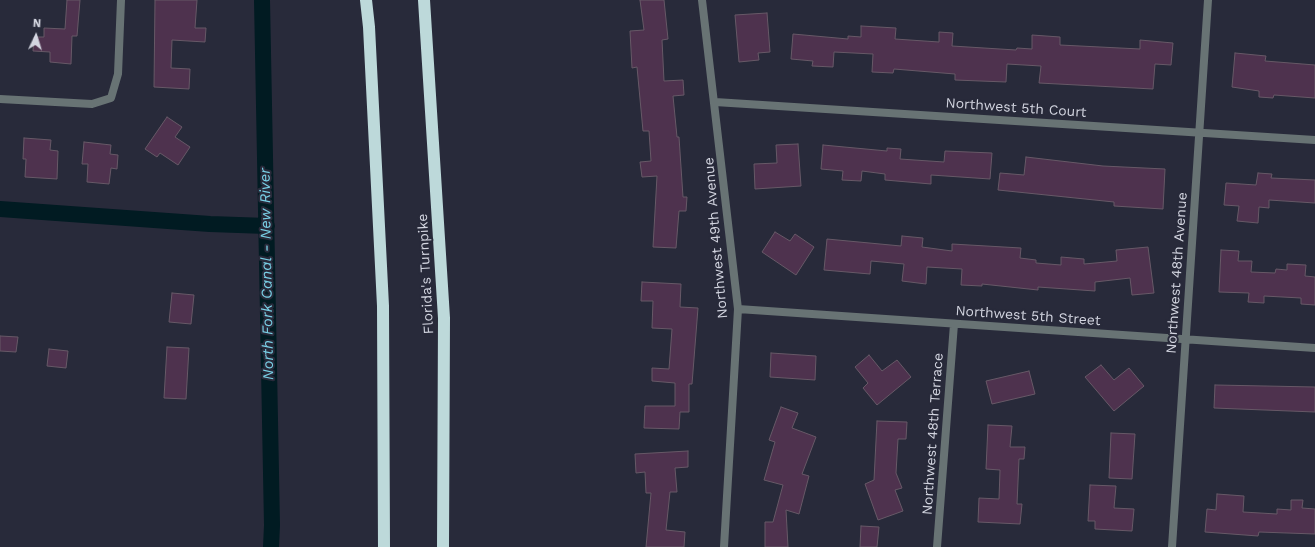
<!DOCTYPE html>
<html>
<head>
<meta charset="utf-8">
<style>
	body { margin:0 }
	#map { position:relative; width:1315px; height:547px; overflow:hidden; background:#282a3a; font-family:"Work Sans",sans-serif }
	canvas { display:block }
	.north { position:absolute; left:16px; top:16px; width:40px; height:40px; -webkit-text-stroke:3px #282a3a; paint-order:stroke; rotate:4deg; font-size:11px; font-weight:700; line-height:16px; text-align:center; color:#d3d5e0 }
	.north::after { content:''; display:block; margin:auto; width:14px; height:18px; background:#d3d5e0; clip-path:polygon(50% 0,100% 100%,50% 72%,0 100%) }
</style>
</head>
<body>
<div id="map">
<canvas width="1315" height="547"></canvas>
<div class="north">N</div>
</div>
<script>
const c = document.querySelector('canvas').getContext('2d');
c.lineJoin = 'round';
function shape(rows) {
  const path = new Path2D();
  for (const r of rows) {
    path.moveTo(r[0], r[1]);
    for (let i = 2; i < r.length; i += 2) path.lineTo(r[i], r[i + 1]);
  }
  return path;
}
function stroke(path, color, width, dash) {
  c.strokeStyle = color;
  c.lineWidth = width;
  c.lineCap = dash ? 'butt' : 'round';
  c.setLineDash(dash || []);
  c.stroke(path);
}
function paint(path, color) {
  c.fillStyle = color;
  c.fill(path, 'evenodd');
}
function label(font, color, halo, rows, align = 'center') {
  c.font = font + ' "Work Sans",sans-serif';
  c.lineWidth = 4;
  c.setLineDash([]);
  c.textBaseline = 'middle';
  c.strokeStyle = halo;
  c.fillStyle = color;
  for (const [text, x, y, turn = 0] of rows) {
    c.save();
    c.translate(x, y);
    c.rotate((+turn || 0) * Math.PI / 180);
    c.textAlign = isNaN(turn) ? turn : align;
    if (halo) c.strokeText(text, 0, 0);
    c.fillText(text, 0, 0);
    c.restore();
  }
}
stroke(shape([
	[262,0,272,525,271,547],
	[0,209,210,224,267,226]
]), '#011b22', 16);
const building = shape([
	[67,0,80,0,77,36,72,36,71,64,50,62,50,52,33,51,34,37,44,37,44,28,65,29,67,0],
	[155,0,197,0,195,28,206,28,205,42,172,40,171,68,190,69,189,89,154,87,155,0],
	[640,0,664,0,668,39,662,40,664,81,683,80,684,95,673,96,677,137,679,137,683,197,687,197,686,211,679,211,676,248,653,247,657,176,642,177,640,162,651,161,649,131,643,131,637,67,632,68,630,31,644,30,640,0],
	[767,13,770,52,758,53,759,60,739,62,735,15,767,13],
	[861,26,896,28,895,39,939,42,939,32,953,33,952,46,1016,50,1017,48,1032,49,1032,35,1060,37,1060,45,1140,49,1140,40,1173,43,1171,65,1155,64,1153,89,1039,83,1041,66,1007,64,1006,82,955,80,955,74,894,69,893,73,872,72,873,54,834,52,833,67,812,66,813,61,791,59,793,34,848,39,848,36,861,37,861,26],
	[1235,53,1266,56,1265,61,1315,65,1315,98,1274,95,1273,98,1259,97,1259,91,1232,87,1235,53],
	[167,117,182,127,175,137,190,147,178,165,160,153,157,157,145,149,167,117],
	[24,138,51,140,50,150,58,151,57,179,25,177,26,159,23,159,24,138],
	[84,142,111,145,110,154,118,155,117,169,111,168,109,184,87,182,88,164,82,164,84,142],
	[798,144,801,186,755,189,754,164,777,163,776,145,798,144],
	[823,145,887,151,887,148,901,149,900,159,944,162,945,151,992,153,990,179,931,175,931,184,885,180,885,174,862,171,861,181,842,180,843,171,821,169,823,145],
	[1026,157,1103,166,1165,169,1163,209,1114,206,1114,202,998,190,1000,173,1024,175,1026,157],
	[1258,173,1272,174,1271,178,1315,180,1315,203,1269,200,1269,208,1259,207,1258,223,1237,221,1239,206,1224,205,1226,183,1256,185,1258,173],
	[775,232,790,241,795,234,814,247,796,275,762,252,775,232],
	[902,236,923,238,922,247,952,251,952,244,1021,248,1020,258,1036,260,1036,263,1061,265,1061,257,1084,259,1084,264,1117,261,1116,250,1148,247,1154,293,1132,295,1130,278,1095,282,1095,291,1038,287,1038,290,982,284,982,286,961,285,962,269,927,267,926,284,902,281,904,264,871,261,870,274,824,270,827,239,901,246,902,236],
	[1221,250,1239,251,1238,261,1252,261,1251,272,1275,273,1276,269,1287,270,1287,264,1306,265,1305,276,1315,277,1315,305,1301,304,1301,298,1264,296,1264,303,1248,302,1249,293,1219,292,1221,250],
	[642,282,681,284,680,307,698,308,692,384,689,384,689,412,680,412,679,429,644,428,645,406,675,406,675,383,652,381,652,368,669,369,672,329,652,328,653,301,641,301,642,282],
	[172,293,194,295,191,324,169,322,172,293],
	[0,336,18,337,16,352,0,351,0,336],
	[167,347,189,348,186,399,164,398,167,347],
	[49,349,68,351,66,368,47,366,49,349],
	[771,353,816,356,815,380,770,377,771,353],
	[869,355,882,371,897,360,911,377,877,405,863,388,868,383,855,367,869,355],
	[1101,365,1114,380,1129,368,1144,386,1114,411,1085,377,1101,365],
	[1029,371,1035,394,992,404,986,381,1029,371],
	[1215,385,1315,387,1315,412,1214,408,1215,385],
	[781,407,798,413,792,428,816,437,802,474,809,476,799,514,786,510,788,547,765,547,765,522,773,522,783,485,764,480,775,442,769,440,781,407],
	[877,421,907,422,906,439,898,439,896,473,902,488,895,490,903,511,878,520,865,484,874,480,877,421],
	[988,425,1012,426,1010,447,1025,447,1024,459,1019,459,1017,504,1022,504,1020,524,978,522,979,498,999,499,1000,470,986,469,988,425],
	[1111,433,1135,434,1132,479,1109,478,1111,433],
	[688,451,688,467,675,468,677,492,670,492,666,530,685,532,684,547,646,547,651,493,646,493,645,472,636,473,635,454,688,451],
	[1090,485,1116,486,1114,508,1134,509,1132,531,1095,529,1095,521,1088,521,1090,485],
	[1217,494,1244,496,1243,512,1277,514,1277,509,1291,510,1291,500,1303,500,1302,508,1315,509,1315,534,1259,532,1258,536,1205,532,1207,509,1216,510,1217,494],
	[861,526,879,527,877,547,860,547,861,526]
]);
paint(building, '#4e324e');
stroke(building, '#675967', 1);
stroke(shape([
	[702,0,738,309,724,547],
	[0,99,92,104,111,98,118,74,121,0],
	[715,102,1315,140],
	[738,309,1315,348],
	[937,547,954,324],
	[1172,547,1208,0]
]), '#687374', 8);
stroke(shape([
	[366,0,369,27,383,306,384,547],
	[424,0,444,318,443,547]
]), '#bdd9da', 12);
label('14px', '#d3d5e0', '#282a3a', [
	["Northwest 5th Court",1016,108,4],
	["Northwest 49th Avenue",716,238,-95],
	["Northwest 48th Avenue",1177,273,-86],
	["Florida's Turnpike",426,274,-93],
	["Northwest 5th Street",1028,316,4],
	["Northwest 48th Terrace",933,434,-86]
]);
label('italic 15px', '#79d0e6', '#282a3a', [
	["North Fork Canal - New River",267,274,-91]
]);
</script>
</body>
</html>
